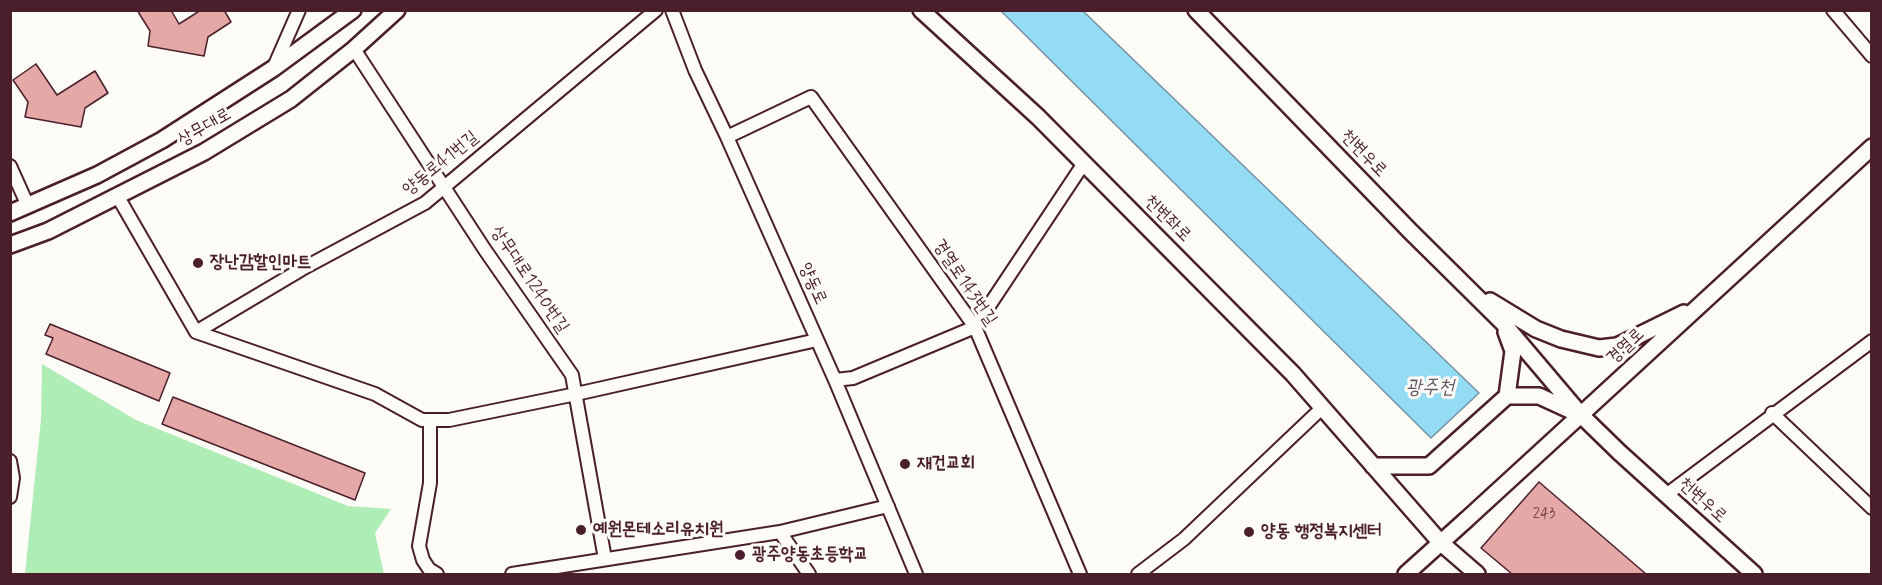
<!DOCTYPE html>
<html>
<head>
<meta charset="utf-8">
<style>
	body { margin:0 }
	#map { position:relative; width:1882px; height:585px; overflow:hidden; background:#fdfcf7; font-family:Mynerve,sans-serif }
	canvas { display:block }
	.frame { position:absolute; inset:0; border:12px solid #4a1f2b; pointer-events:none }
</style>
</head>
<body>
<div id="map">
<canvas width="1882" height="585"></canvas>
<div class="frame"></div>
</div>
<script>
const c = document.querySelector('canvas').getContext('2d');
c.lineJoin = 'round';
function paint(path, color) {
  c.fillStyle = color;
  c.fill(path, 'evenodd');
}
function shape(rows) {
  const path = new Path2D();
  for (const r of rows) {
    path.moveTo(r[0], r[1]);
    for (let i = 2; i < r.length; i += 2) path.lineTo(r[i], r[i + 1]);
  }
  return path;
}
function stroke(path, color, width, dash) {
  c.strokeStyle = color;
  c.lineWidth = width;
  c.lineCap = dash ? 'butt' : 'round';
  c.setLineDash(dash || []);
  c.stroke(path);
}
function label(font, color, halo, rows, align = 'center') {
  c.font = font + ' Mynerve,"Poor Story",sans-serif';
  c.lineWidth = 6;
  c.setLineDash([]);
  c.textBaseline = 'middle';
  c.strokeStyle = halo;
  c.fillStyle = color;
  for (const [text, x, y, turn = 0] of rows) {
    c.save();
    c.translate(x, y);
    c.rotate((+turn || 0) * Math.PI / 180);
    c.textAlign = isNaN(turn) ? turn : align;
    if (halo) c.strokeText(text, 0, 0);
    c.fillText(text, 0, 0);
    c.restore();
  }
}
paint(shape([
	[42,364,136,420,348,506,391,509,375,533,384,574,25,574,41,419]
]), '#aeedb5');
const water = shape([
	[1001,11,1083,11,1479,393,1431,438,1001,11]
]);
paint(water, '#93dcf4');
stroke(water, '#7690a4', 1.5);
const building = shape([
	[137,10,171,10,179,24,201,10,224,10,231,22,208,37,204,56,148,46,150,31,137,10],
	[36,64,57,95,95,71,108,93,85,108,81,127,25,117,28,102,13,80,36,64],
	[50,324,170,373,159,401,46,354,53,338,45,335,50,324],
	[173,397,365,473,355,500,162,424,173,397],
	[1539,482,1646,574,1512,574,1481,548,1539,482]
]);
paint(building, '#e4a9a6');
stroke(building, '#4a1f2b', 1.5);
const minor = shape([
	[672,10,695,70,727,137,835,380,916,574],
	[1833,10,1872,56],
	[354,49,485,250,572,375,605,559],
	[274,67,299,10],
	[727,137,811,97,975,327,1080,574],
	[10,166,28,206],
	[118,197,196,332,375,394,422,420,449,420,576,394,817,340],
	[196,332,302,269,425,203,656,10],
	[835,380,853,378,975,327,1084,163],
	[1772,413,1872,508],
	[430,421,430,483,419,546,423,560,429,569,437,574],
	[10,461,13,478,10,497],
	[1666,495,1872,341],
	[780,532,809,574],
	[512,574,780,532,888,506],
	[1138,574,1184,539,1322,408]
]);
const tertiary = shape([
	[921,10,1038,117,1293,374,1440,542,1477,574],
	[1196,10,1410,231,1503,323,1581,415,1619,452,1754,574],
	[10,213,97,175,162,140,274,68,353,10],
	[10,245,48,231,204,152,291,99,354,49,397,10],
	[1490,301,1536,329,1561,339,1599,348,1617,346,1684,313],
	[1506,332,1513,351,1507,396],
	[1562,432,1872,147],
	[1373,466,1429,466,1507,396,1539,396,1576,413],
	[1406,574,1466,520]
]);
stroke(minor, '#4a1f2b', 16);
stroke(tertiary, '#4a1f2b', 20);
stroke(minor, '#fdfcf7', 12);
stroke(tertiary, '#fdfcf7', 15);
const tertiaryBridge = shape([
	[1466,520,1562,432]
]);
stroke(tertiaryBridge, '#4a1f2b', 20, []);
stroke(tertiaryBridge, '#fdfcf7', 15);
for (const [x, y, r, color] of [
	[198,263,6,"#4a1f2b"],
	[905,464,6,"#4a1f2b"],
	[581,530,6,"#4a1f2b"],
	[1249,532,6,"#4a1f2b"],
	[740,555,6,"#4a1f2b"]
]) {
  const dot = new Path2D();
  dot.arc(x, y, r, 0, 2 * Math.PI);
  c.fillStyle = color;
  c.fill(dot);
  stroke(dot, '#fdfcf7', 2);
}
label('15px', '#70424a', null, [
	["243",1544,515]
]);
label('18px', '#4a1f2b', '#fdfcf7', [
	["상무대로",205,128,-30],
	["천변우로",1363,154,46],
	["양동로41번길",441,164,-39],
	["천변좌로",1167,219,45],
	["상무대로1240번길",529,280,56],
	["경열로143번길",964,283,56],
	["양동로",812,284,66],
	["경열로",1626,347,-43],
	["천변우로",1702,501,42]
]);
label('bold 18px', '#4a1f2b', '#fdfcf7', [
	["장난감할인마트",210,263],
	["재건교회",917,464],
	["예원몬테소리유치원",593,530],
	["양동 행정복지센터",1261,532],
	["광주양동초등학교",752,555]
], 'left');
label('italic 20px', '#605867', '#fdfcf7', [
	["광주천",1430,389]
]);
</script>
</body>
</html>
